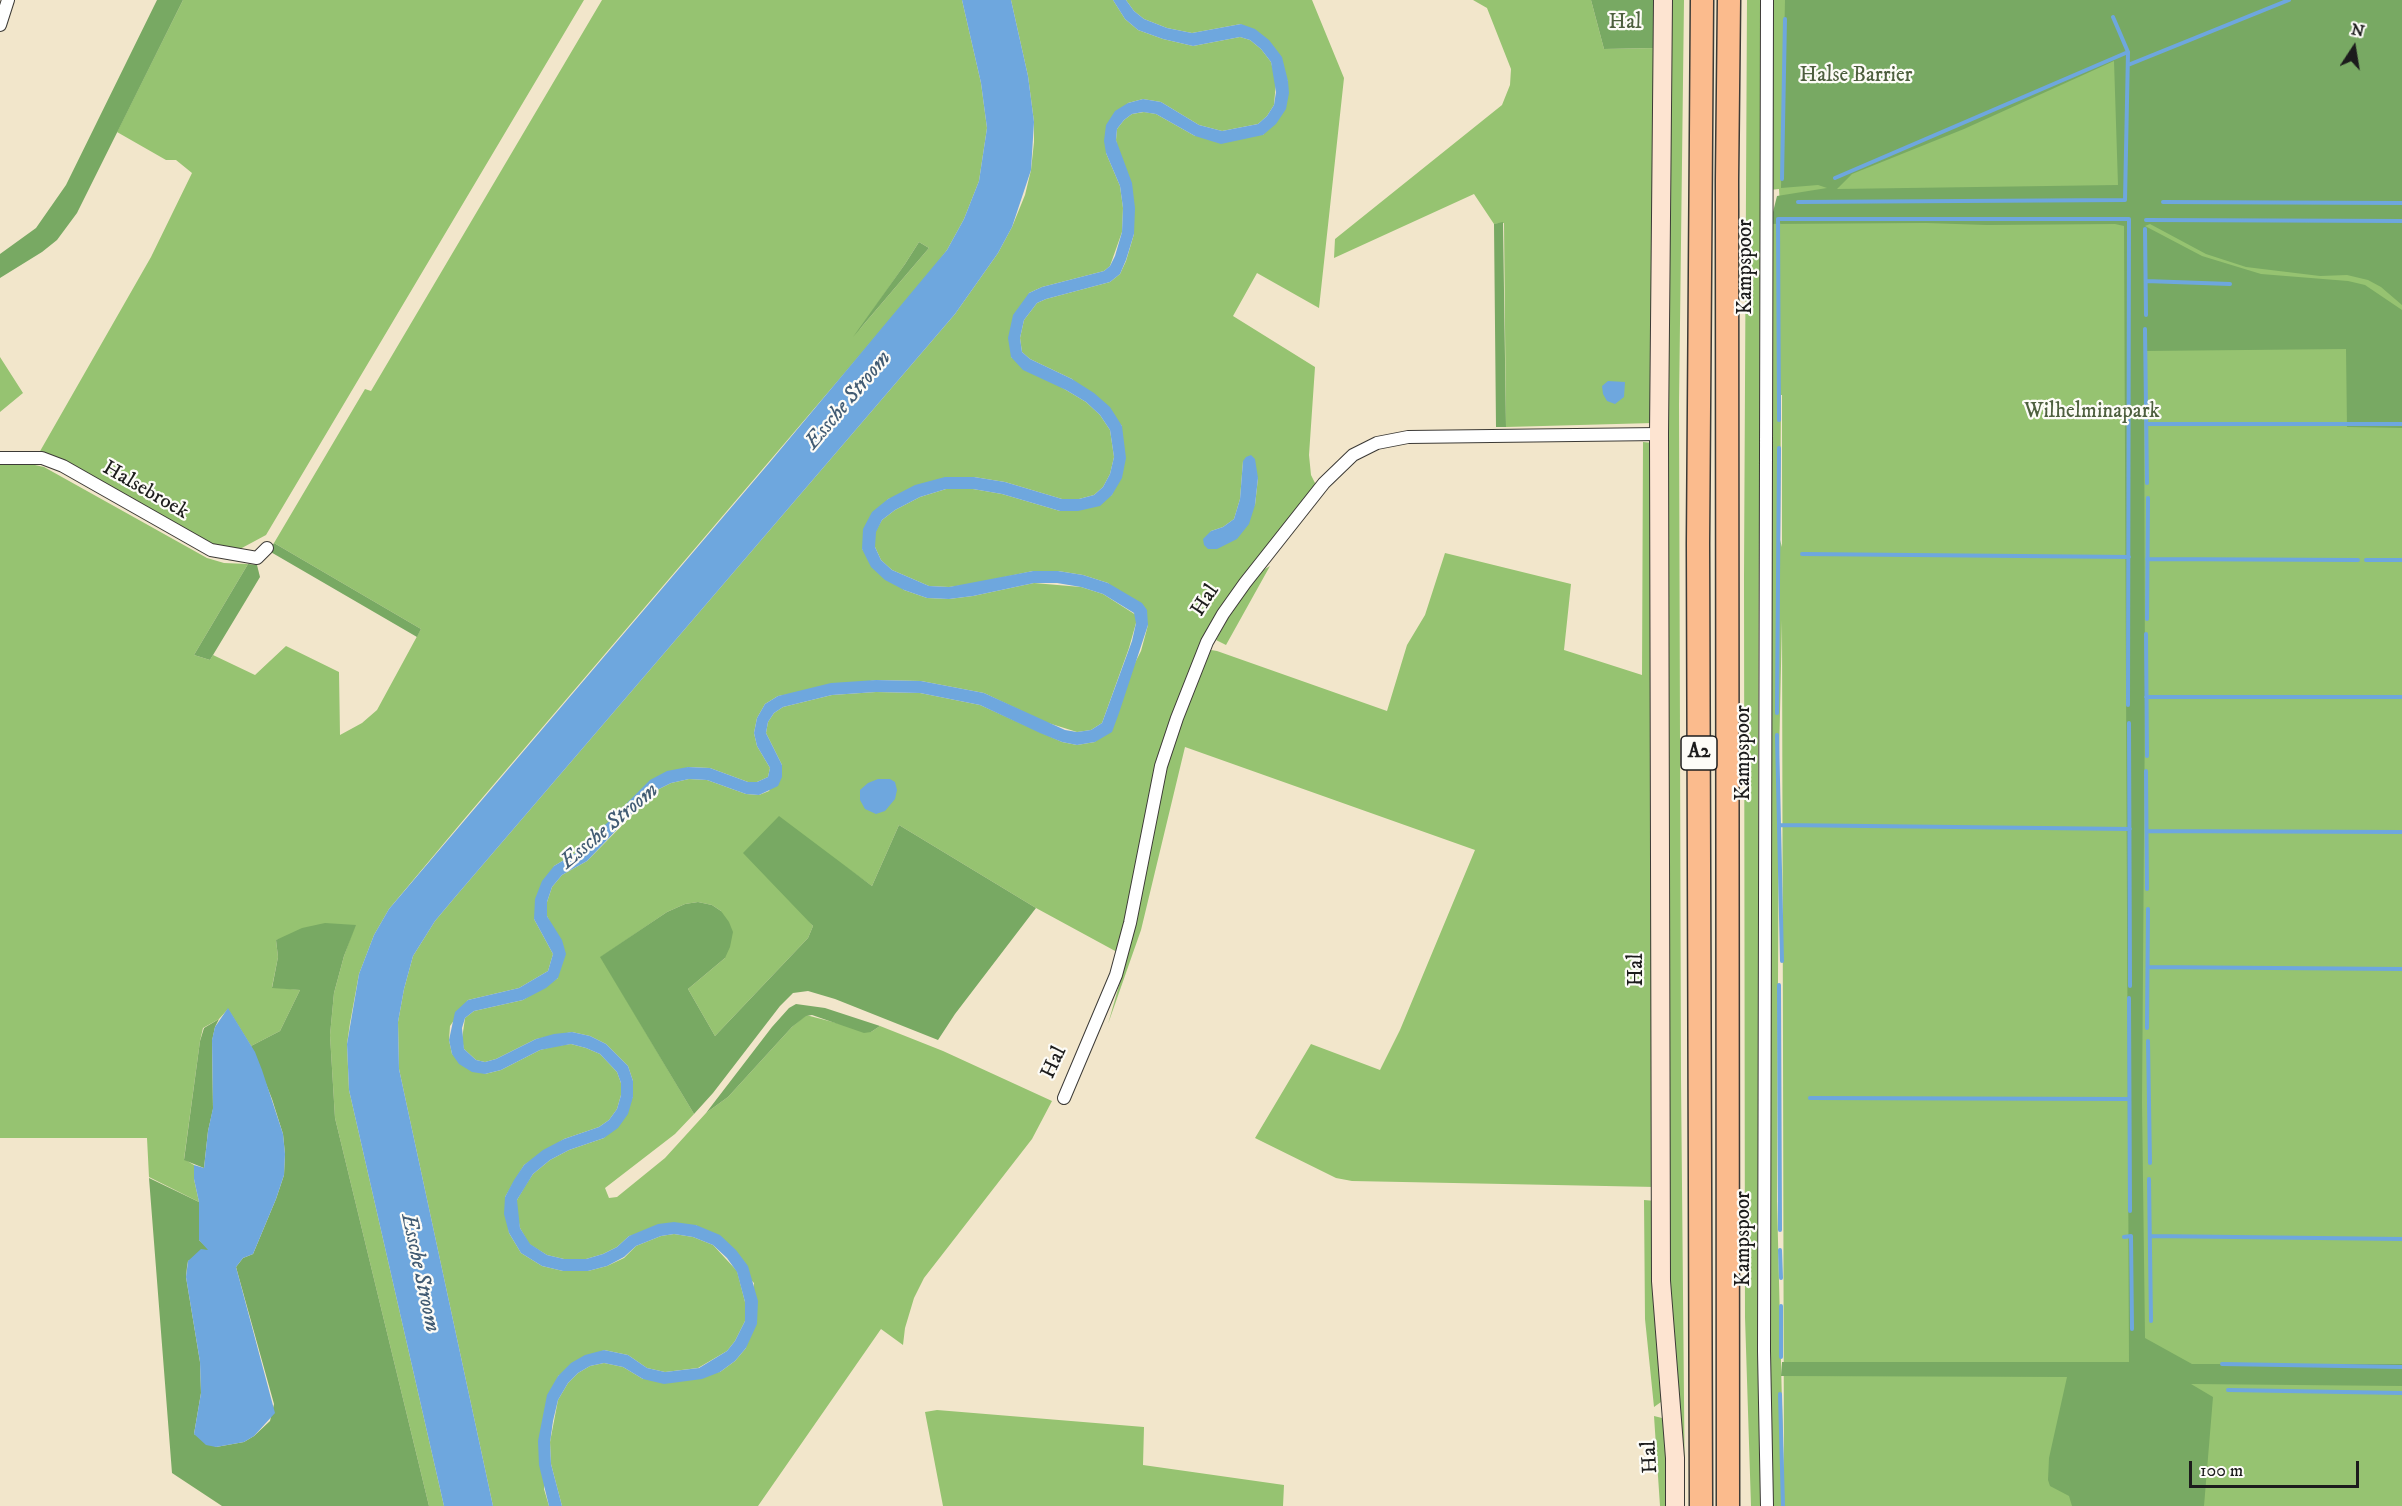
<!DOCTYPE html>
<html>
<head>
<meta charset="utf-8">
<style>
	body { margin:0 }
	#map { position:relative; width:2402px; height:1506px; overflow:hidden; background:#f2e6cb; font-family:"IM FELL DW Pica",serif }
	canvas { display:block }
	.north { position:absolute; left:2324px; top:18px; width:60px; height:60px; -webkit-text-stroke:4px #fdfcf7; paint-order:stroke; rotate:12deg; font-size:16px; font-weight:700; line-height:24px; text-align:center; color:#1c1c1c }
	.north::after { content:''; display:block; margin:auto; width:21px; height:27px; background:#1c1c1c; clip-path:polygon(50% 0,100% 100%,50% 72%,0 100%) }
	.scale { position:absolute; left:2189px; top:1461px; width:170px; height:27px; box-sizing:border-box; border:3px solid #1c1c1c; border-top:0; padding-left:8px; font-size:18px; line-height:21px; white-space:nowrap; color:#1c1c1c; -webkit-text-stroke:4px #fdfcf7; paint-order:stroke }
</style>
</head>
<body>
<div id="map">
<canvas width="2402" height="1506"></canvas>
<div class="north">N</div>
<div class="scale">100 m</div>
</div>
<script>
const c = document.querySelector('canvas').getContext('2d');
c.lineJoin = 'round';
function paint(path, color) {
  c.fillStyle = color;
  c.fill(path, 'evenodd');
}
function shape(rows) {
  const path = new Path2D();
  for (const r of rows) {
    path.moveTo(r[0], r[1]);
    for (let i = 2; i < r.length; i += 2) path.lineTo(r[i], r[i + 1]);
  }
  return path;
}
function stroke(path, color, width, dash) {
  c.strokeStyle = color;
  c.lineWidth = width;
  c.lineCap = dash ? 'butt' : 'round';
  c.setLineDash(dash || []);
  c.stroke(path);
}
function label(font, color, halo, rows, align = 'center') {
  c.font = font + ' "IM FELL DW Pica",serif';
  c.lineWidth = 4.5;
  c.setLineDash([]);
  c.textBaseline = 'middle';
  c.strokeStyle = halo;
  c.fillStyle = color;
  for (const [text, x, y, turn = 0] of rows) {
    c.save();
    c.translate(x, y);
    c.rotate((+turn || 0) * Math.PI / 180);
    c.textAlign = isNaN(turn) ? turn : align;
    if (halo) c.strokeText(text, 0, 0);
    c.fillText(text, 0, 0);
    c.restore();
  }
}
paint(shape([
	[183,0,584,0,266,535,240,549,215,546,39,453,151,257,192,173,176,160,166,160,117,132],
	[602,0,962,0,981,83,987,128,979,181,964,219,947,250,929,274,466,817,389,909,374,935,359,974,350,1023,347,1044,349,1090,444,1506,429,1506,335,1118,330,1035,334,993,344,956,355,925,276,940,278,957,272,987,300,990,280,1031,251,1046,228,1009,219,1019,203,1028,200,1041,184,1159,194,1165,194,1179,199,1202,149,1177,147,1138,0,1138,0,463,26,463,44,467,207,558,224,563,248,564,194,655,210,660,213,655,255,675,286,646,339,672,340,735,362,723,377,710,421,629,274,543,365,389,371,391],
	[919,242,929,248,859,330,905,264],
	[1011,0,1113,0,1125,19,1138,30,1163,39,1193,46,1240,37,1250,40,1261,49,1271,62,1276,82,1274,105,1267,116,1258,124,1222,131,1199,125,1161,102,1143,99,1128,103,1106,153,1120,186,1123,208,1122,232,1110,266,1104,271,1042,287,1029,293,1011,357,1086,402,1100,415,1110,430,1114,457,1110,474,1103,487,1094,495,1079,499,1062,499,1005,482,974,477,888,499,862,549,904,590,927,598,949,599,973,596,1034,583,1081,587,1103,594,1136,615,1136,623,1129,648,1102,723,1091,730,1077,732,1045,722,984,693,921,681,876,680,778,696,765,704,757,718,754,733,757,746,770,768,768,777,757,782,748,782,710,768,688,767,599,832,579,851,554,866,534,919,553,954,548,971,519,988,468,1000,450,1026,449,1040,452,1054,485,1074,501,1070,540,1050,556,1046,571,1044,586,1048,600,1054,617,1072,621,1083,621,1095,617,1109,609,1120,599,1127,564,1139,524,1165,505,1197,509,1233,521,1253,542,1266,563,1271,588,1271,607,1266,624,1258,636,1246,661,1236,674,1234,693,1237,713,1245,737,1271,745,1302,745,1321,735,1341,727,1351,698,1368,665,1372,647,1368,628,1355,604,1350,558,1376,544,1489,549,1506,493,1506,399,1069,398,1022,404,989,413,956,435,921,456,896,955,314,998,253,1012,227,1025,195,1031,170,1034,142,1034,122,1028,76],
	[1126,0,1312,0,1344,78,1319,308,1257,273,1233,316,1315,367,1309,455,1311,475,1316,485,1251,567,1176,706,1117,952,1036,908,899,825,872,886,840,863,804,915,813,926,808,938,715,1036,688,989,725,958,721,911,712,905,698,902,685,904,667,912,601,957,694,1114,675,1134,605,1188,609,1198,617,1197,665,1158,706,1113,728,1097,792,1027,806,1015,871,1032,880,1026,943,1051,1052,1101,1032,1139,924,1278,914,1298,905,1328,903,1345,881,1329,758,1506,562,1506,551,1464,550,1442,558,1400,568,1383,578,1373,590,1366,604,1363,623,1367,643,1379,720,1372,735,1361,746,1348,754,1283,696,1225,629,1236,617,1247,603,1254,586,1259,564,1259,547,1255,529,1244,520,1228,517,1213,517,1200,525,1186,533,1174,550,1160,569,1150,604,1138,633,1097,633,1081,628,1066,606,1044,590,1036,572,1032,536,1039,496,1059,485,1062,476,1060,464,1049,462,1039,465,1018,474,1011,523,1000,558,978,553,928,547,916,547,902,552,887,562,875,587,861,657,790,671,783,689,779,707,780,746,794,759,795,769,791,782,765,766,733,768,722,774,713,783,707,832,695,876,692,920,693,980,705,1062,742,1077,745,1095,742,1141,651,1148,625,1108,583,1083,575,1058,571,1033,571,971,584,949,587,929,586,892,570,881,560,875,547,875,532,882,520,895,510,920,497,946,489,973,489,1002,494,1060,511,1112,495,1122,426,1072,379,1030,359,1022,352,1020,338,1024,320,1037,303,1046,299,1110,282,1120,274,1126,261,1134,234,1116,140,1117,129,1124,120,1132,114,1144,112,1156,114,1195,136,1263,135,1288,81,1241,24,1192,33,1167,28,1144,19,1134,11],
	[1243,461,1258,478,1255,505,1204,545,1211,531,1223,527,1234,519,1240,499],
	[1473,0,1591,0,1604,49,1657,48,1653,423,1506,427,1504,223,1494,224,1474,194,1334,258,1335,239,1502,105,1510,85,1511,69,1487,8],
	[1669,0,1684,0,1679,404,1681,1078,1685,1506,1680,1506,1667,1295,1665,837],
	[1747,0,1761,0,1758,793,1763,1506,1751,1506,1745,1317,1744,575],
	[1773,0,2402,0,2402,1506,1771,1506,1770,224,1781,224,1779,189,1770,190],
	[1781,395,1782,395,1782,547,1780,540],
	[1782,620,1782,621,1784,1485,1777,1200,1779,758],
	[0,357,23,393,0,412],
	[1643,442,1653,443,1656,1187,1352,1181,1336,1178,1255,1138,1311,1044,1380,1070,1400,1030,1475,850,1185,747,1141,930,1108,1024,1126,961,1165,774,1178,732,1201,671,1211,650,1217,651,1387,711,1407,645,1425,615,1445,553,1571,584,1564,650,1642,675],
	[1270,566,1226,645,1216,640,1232,611,1258,573],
	[1644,1200,1656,1201,1664,1394,1661,1402,1654,1407,1645,1319],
	[937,1410,1144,1427,1143,1465,1284,1485,1283,1506,943,1506,925,1412],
	[1654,1416,1662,1418,1666,1424,1671,1506,1660,1506]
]), '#96c371');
paint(shape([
	[157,0,183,0,77,213,57,240,42,252,0,278,0,254,36,228,66,185],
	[1591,0,1658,0,1657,48,1604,49],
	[1785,0,2402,0,2402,305,2381,287,2368,280,2347,275,2320,276,2246,267,2206,254,2150,224,2145,226,2202,256,2261,274,2348,281,2365,285,2402,310,2402,428,2347,427,2346,349,2144,351,2145,699,2142,1102,2145,1338,2192,1364,2402,1364,2402,1386,2191,1384,2213,1397,2204,1506,2072,1506,2069,1496,2050,1486,2048,1480,2049,1458,2067,1377,1781,1376,1782,1362,2129,1362,2124,226,2115,224,1987,225,1926,223,1770,224,1777,196,1827,188,1818,185,1781,188],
	[2114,61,2118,185,1837,189,1852,174,1964,129],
	[1503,222,1506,427,1496,427,1494,224],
	[919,242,929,248,853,337,905,264],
	[274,543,421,629,417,637,269,551],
	[248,564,257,565,260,577,245,602,210,660,194,655],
	[779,816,872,886,899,825,1036,908,955,1014,938,1040,835,999,808,991,793,993,780,1006,713,1093,694,1114,600,957,667,912,685,904,698,902,712,905,721,911,729,922,733,932,730,947,725,958,688,989,715,1036,808,938,813,926,743,853],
	[325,923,356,925,344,956,334,993,330,1035,335,1118,429,1506,222,1506,172,1473,149,1178,199,1202,199,1240,210,1250,188,1261,187,1267,186,1277,200,1362,201,1393,194,1434,216,1447,244,1442,254,1436,270,1421,274,1404,236,1267,243,1258,253,1254,276,1199,284,1175,285,1154,283,1134,272,1099,251,1046,280,1031,300,990,272,988,278,957,276,940,302,928],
	[796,1004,825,1008,880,1026,871,1032,864,1033,812,1015,806,1016,792,1027,728,1097,706,1113,772,1027,789,1008],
	[219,1019,215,1027,212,1041,213,1109,208,1131,204,1168,184,1160,200,1041,204,1028]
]), '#78a963');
paint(shape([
	[962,0,1011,0,1028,76,1034,122,1031,170,1012,227,998,253,955,314,456,896,435,921,413,956,404,989,398,1022,399,1069,493,1506,444,1506,349,1090,347,1044,359,974,374,935,389,909,770,462,947,250,964,219,979,181,987,128,981,83],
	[1113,0,1126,0,1134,11,1144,19,1167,28,1192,33,1241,24,1255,29,1269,40,1282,57,1288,81,1289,93,1286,109,1276,124,1263,135,1221,144,1195,136,1156,114,1143,112,1132,114,1124,120,1117,129,1116,140,1132,183,1135,208,1134,234,1126,260,1120,274,1110,282,1046,299,1037,303,1024,320,1020,338,1022,352,1030,359,1072,379,1094,393,1110,407,1122,426,1126,458,1122,478,1112,495,1100,506,1078,511,1060,511,1002,494,973,489,946,489,920,497,895,510,882,520,876,532,875,547,881,560,892,570,929,586,949,587,1033,571,1058,571,1083,575,1108,583,1142,603,1147,610,1148,625,1119,713,1112,732,1095,742,1077,745,1062,742,1040,733,980,705,920,693,876,692,832,695,783,707,774,713,768,722,766,733,782,765,782,777,778,786,759,795,746,794,707,780,689,779,671,783,657,790,644,801,587,861,562,875,552,887,547,902,547,916,562,940,566,954,558,978,546,988,523,1000,474,1011,465,1018,462,1028,464,1049,476,1060,485,1062,496,1059,536,1039,554,1034,572,1032,590,1036,606,1044,628,1066,633,1081,633,1097,628,1114,618,1128,604,1138,569,1150,550,1160,533,1174,517,1200,520,1228,530,1244,547,1255,564,1259,586,1259,603,1254,617,1247,629,1236,658,1224,674,1222,696,1225,720,1235,736,1250,748,1266,758,1301,757,1324,746,1348,735,1361,720,1372,702,1379,664,1384,643,1379,623,1367,604,1363,590,1366,578,1373,568,1383,558,1400,553,1421,550,1442,551,1464,562,1506,549,1506,539,1465,538,1441,547,1395,558,1376,571,1363,585,1355,604,1350,628,1355,647,1368,665,1372,699,1368,727,1351,735,1341,745,1321,745,1302,737,1272,727,1258,713,1245,693,1237,674,1234,661,1236,636,1246,624,1257,607,1266,588,1271,563,1271,542,1266,521,1253,509,1233,504,1214,505,1197,514,1180,524,1165,543,1150,564,1139,599,1127,609,1120,617,1109,621,1095,621,1083,617,1072,600,1054,586,1048,571,1044,540,1050,501,1070,485,1074,472,1072,459,1064,452,1054,449,1040,455,1012,468,1000,519,988,548,971,553,954,534,919,535,899,542,881,554,866,579,851,650,780,667,771,688,767,710,768,748,782,757,782,768,777,770,768,757,746,754,733,757,718,765,704,778,696,831,683,876,680,921,681,984,693,1065,730,1077,732,1091,730,1102,723,1132,641,1136,623,1134,613,1103,594,1081,587,1057,583,1034,583,973,596,949,599,927,598,904,590,885,580,871,567,862,549,863,529,872,512,888,499,915,485,945,477,974,477,1005,482,1062,499,1079,499,1094,495,1103,487,1110,474,1114,457,1110,430,1100,415,1086,402,1066,390,1023,370,1011,357,1008,338,1013,315,1029,293,1042,287,1104,271,1110,266,1115,256,1122,232,1123,208,1120,186,1106,153,1104,141,1106,125,1115,111,1128,103,1143,99,1161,102,1199,125,1222,131,1258,124,1267,116,1274,105,1276,92,1271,62,1261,49,1250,40,1240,37,1193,46,1163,39,1138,30,1125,19],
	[1608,381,1625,382,1624,397,1615,404,1607,401,1603,394,1602,386],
	[1251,455,1255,459,1258,478,1255,505,1249,524,1237,539,1217,549,1208,549,1204,545,1203,539,1211,531,1223,527,1234,519,1240,499,1243,461,1246,457],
	[878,779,890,779,895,782,897,790,895,799,885,811,876,814,865,809,860,800,860,790,868,783],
	[228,1008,255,1052,262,1070,283,1134,285,1154,284,1175,276,1199,253,1254,243,1258,236,1267,275,1413,254,1436,244,1442,216,1447,206,1445,194,1434,201,1393,200,1362,186,1277,188,1261,201,1249,208,1250,199,1240,199,1202,194,1179,194,1165,204,1168,208,1131,213,1108,212,1040,215,1027]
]), '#6ea7de');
stroke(shape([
	[2128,65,2289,0],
	[1835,178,2128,52],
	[1782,179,1785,19],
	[1798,202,2125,200,2128,52,2113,17],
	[2163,202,2402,203],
	[2146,220,2402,221],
	[2145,229,2146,315],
	[2146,281,2230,284],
	[2145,329,2147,483],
	[1779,420,1778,219,2129,219,2128,705],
	[2146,424,2402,424],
	[1802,554,2129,557],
	[2147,559,2358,560],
	[2366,560,2402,560],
	[2147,619,2148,498],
	[2146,634,2147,756],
	[2146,697,2402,697],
	[1777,713,1779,448],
	[2129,723,2130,986],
	[1777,735,1782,961],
	[2146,771,2147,889],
	[1779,825,2130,829],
	[2147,831,2402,832],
	[2148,967,2402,969],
	[1779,985,1780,1230],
	[2129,998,2130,1211],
	[2147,1028,2148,909],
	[2148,1041,2150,1163],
	[1810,1098,2129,1099],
	[2149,1179,2151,1321],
	[2151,1236,2402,1239],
	[2124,1237,2131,1236,2132,1329],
	[1780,1250,1781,1278],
	[1781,1306,1781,1357],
	[2222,1364,2402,1367],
	[2228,1390,2402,1393],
	[1780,1394,1783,1506]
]), '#6ea7de', 4);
const street = shape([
	[0,25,8,0],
	[0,458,42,458,63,466,211,550,257,558,267,548],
	[1064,1098,1116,975,1130,923,1161,766,1177,718,1207,642,1223,614,1245,583,1324,483,1353,455,1377,443,1408,437,1659,434],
	[1767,1506,1764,1351,1767,0]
]);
const secondary = shape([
	[1663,0,1659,434,1661,1281,1675,1458,1675,1506]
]);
const highway = shape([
	[1701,1506,1698,543,1702,0],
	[1728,1506,1727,180,1729,0]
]);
stroke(street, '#3c3a36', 14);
stroke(secondary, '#3c3a36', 20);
stroke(highway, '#3c3a36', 25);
stroke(street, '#fff', 12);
stroke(secondary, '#fde4d1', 18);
stroke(highway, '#fbbb8d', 22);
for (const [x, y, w] of [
	[1699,753,36]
]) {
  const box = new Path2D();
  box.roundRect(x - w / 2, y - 17, w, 34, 4.5);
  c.fillStyle = '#fdfcf7';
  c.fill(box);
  stroke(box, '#1c1c1c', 1.5);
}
label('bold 20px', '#1c1c1c', null, [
	["A2",1699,753]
]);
label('21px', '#4d5f3e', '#fdfcf7', [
	["Hal",1625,24],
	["Halse Barrier",1856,77],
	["Wilhelminapark",2092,413]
]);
label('21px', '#1c1c1c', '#fdfcf7', [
	["Kampspoor",1747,267,-90],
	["Halsebroek",145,491,30],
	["Hal",1206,601,-57],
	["Kampspoor",1745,753,-90],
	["Hal",1638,970,-90],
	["Hal",1055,1063,-65],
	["Kampspoor",1745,1239,-90],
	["Hal",1651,1457,-93]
]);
label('italic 22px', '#415b73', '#fdfcf7', [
	["Essche Stroom",849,401,-50],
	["Essche Stroom",610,827,-40],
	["Essche Stroom",419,1273,78]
]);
</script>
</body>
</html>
